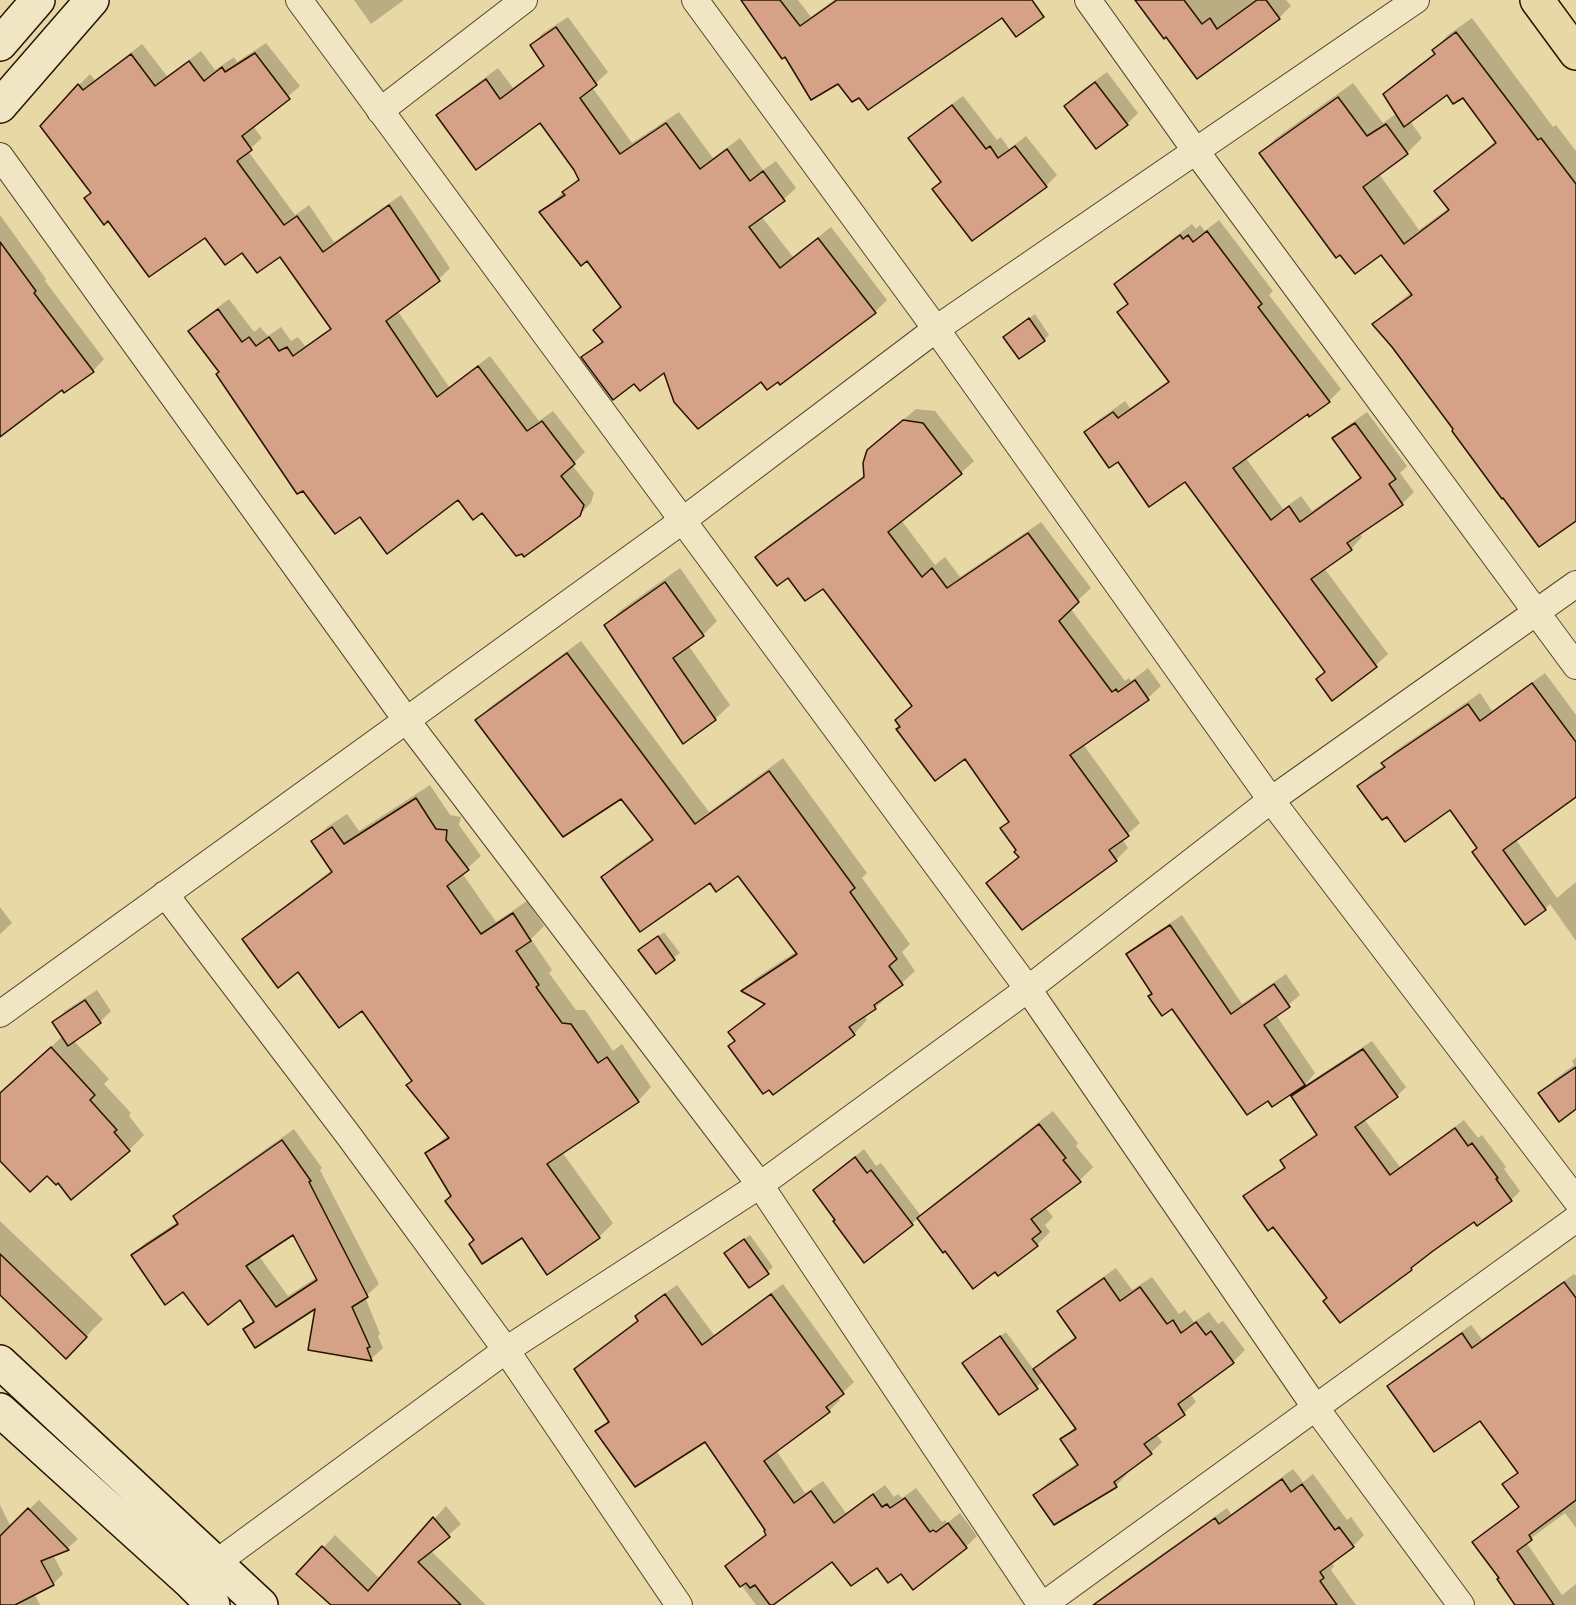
<!DOCTYPE html>
<html>
<head>
<meta charset="utf-8">
<style>
	body { margin:0 }
	canvas { display:block; background:#e8d8a5 }
</style>
</head>
<body>
<canvas width="1576" height="1605"></canvas>
<script>
const c = document.querySelector('canvas').getContext('2d');
c.lineJoin = 'round';
function paint(path, color) {
  c.fillStyle = color;
  c.fill(path, 'evenodd');
}
function shape(rows) {
  const path = new Path2D();
  for (const r of rows) {
    path.moveTo(r[0], r[1]);
    for (let i = 2; i < r.length; i += 2) path.lineTo(r[i], r[i + 1]);
  }
  return path;
}
function stroke(path, color, width, dash) {
  c.strokeStyle = color;
  c.lineWidth = width;
  c.lineCap = dash ? 'butt' : 'round';
  c.setLineDash(dash || []);
  c.stroke(path);
}
paint(shape([
	[354,0,404,0,371,24],
	[758,0,798,0,811,17,834,0,998,0,859,95,839,82],
	[1137,0,1286,0,1291,6,1279,18,1197,77,1167,35],
	[568,17,608,72,592,87,632,143,679,112,713,158,740,138,763,170,776,161,796,188,784,199,761,216,793,257,831,227,887,300,875,312,780,383,778,380,665,370,635,382,583,357,603,340,595,330,622,306,587,259,541,212,579,178,540,121,438,116,450,104,498,68,513,88,545,64,532,45,543,33],
	[1472,18,1553,127,1556,125,1576,151,1576,519,1455,429,1374,324,1389,310,1412,292,1381,253,1261,153,1276,138,1353,83,1383,123,1397,113,1384,94,1399,80,1436,52,1434,50,1448,35],
	[1447,93,1463,96,1496,141,1451,177,1436,191,1449,208,1419,230,1379,174,1407,153,1422,138,1410,121],
	[266,43,300,86,253,126,262,138,248,151,295,215,309,205,334,242,401,195,450,268,439,279,397,310,449,387,490,356,539,421,553,411,585,452,572,465,594,493,591,503,579,515,482,511,459,498,360,514,220,372,190,331,201,320,229,299,254,332,260,327,268,336,281,327,291,341,298,337,305,346,332,327,281,255,243,251,205,236,108,219,86,198,92,192,79,85,90,74,95,80,142,44,167,76,201,51,215,70,234,57,237,62],
	[1107,72,1138,113,1127,124,1066,106,1077,94],
	[963,96,997,140,1001,137,1009,149,1026,136,1057,175,1046,186,973,239,942,181,910,138,920,128],
	[0,215,46,279,45,281,104,359,93,371,0,418],
	[1219,220,1273,291,1269,295,1341,389,1329,401,1310,415,1308,412,1245,457,1283,509,1301,496,1312,511,1362,476,1334,438,1346,427,1367,412,1407,466,1400,473,1414,492,1402,504,1359,533,1362,537,1351,549,1324,568,1388,654,1376,665,1333,699,1318,679,1326,670,1186,480,1119,460,1086,432,1097,421,1125,401,1130,408,1169,380,1119,313,1129,302,1116,284,1127,273,1192,224,1196,229,1200,225,1205,231],
	[1035,314,1049,335,1044,340,1005,337],
	[916,409,935,411,974,461,961,473,901,520,935,565,945,557,960,577,1041,522,1091,588,1070,608,1125,681,1129,678,1131,681,1148,668,1161,686,1148,698,1083,744,1140,823,1122,839,1128,848,1116,860,988,883,1019,856,1018,850,1002,828,1010,820,965,757,901,726,897,720,913,705,823,587,788,576,757,557,769,545,866,474,868,450],
	[680,568,717,621,703,635,688,645,730,705,715,719,606,625,621,610],
	[581,641,709,812,783,758,867,873,862,878,910,944,902,952,915,971,875,1008,864,1015,867,1020,854,1034,773,1093,730,1046,736,1039,730,1032,765,1002,744,991,756,978,797,951,739,874,711,881,603,877,616,864,653,838,622,797,477,720,490,707],
	[1545,673,1576,715,1576,796,1516,840,1557,898,1576,882,1576,941,1550,904,1545,909,1478,848,1450,808,1387,815,1359,786,1371,774,1385,765,1383,763,1395,751,1480,693,1492,711],
	[430,785,450,815,461,817,459,825,481,856,462,873,496,922,527,901,544,926,531,939,552,970,549,973,576,1010,585,1010,613,1051,622,1044,651,1087,638,1101,562,1152,613,1223,599,1237,522,1236,476,1239,427,1153,448,1135,408,1085,413,1080,363,1009,244,939,258,926,332,870,313,841,327,827,347,814,359,831],
	[0,907,12,923,0,934],
	[1182,915,1242,1004,1286,974,1300,995,1276,1015,1315,1073,1305,1085,1372,1041,1406,1087,1397,1096,1364,1119,1400,1167,1464,1120,1478,1138,1482,1135,1506,1167,1504,1169,1520,1191,1511,1200,1475,1220,1420,1260,1411,1269,1329,1297,1274,1225,1245,1196,1254,1187,1286,1166,1282,1161,1291,1152,1317,1133,1293,1096,1301,1088,1153,994,1128,955,1139,944],
	[664,932,680,953,656,972,645,945],
	[97,990,111,1011,100,1022,73,1040,109,1079,104,1084,131,1113,129,1116,144,1135,129,1150,58,1181,47,1173,0,1158,0,1094,63,1036,53,1023,65,1011],
	[1576,1057,1576,1108,1540,1094,1555,1079,1574,1065,1572,1061],
	[1053,1111,1078,1143,1076,1146,1093,1167,1080,1180,1045,1207,1053,1217,1045,1225,1050,1232,1037,1245,995,1270,945,1249,918,1218,912,1224,837,1220,824,1182,864,1149,876,1166,881,1163,921,1216,932,1205],
	[294,1129,322,1168,320,1170,379,1284,365,1297,380,1334,378,1336,383,1348,371,1359,310,1349,317,1306,245,1329,254,1320,241,1298,183,1290,133,1256,144,1244,179,1221,175,1217,187,1205],
	[293,1233,317,1277,288,1296,259,1256],
	[0,1221,103,1319,84,1339,0,1293],
	[750,1235,773,1267,749,1286,726,1253],
	[1116,1268,1132,1290,1152,1277,1179,1314,1185,1310,1194,1322,1209,1312,1218,1324,1223,1321,1245,1350,1233,1362,1190,1393,1196,1402,1184,1413,1156,1434,1162,1442,1151,1453,1126,1472,1127,1474,1116,1486,1035,1495,1047,1483,1078,1463,1062,1439,1076,1426,1044,1381,1000,1413,964,1363,1006,1332,1034,1370,1047,1357,1076,1336,1059,1311,1070,1300],
	[1574,1274,1576,1276,1576,1528,1565,1513,1526,1542,1562,1595,1576,1584,1576,1605,1520,1605,1474,1542,1484,1532,1520,1506,1504,1485,1519,1471,1480,1419,1389,1386,1398,1377,1471,1325,1482,1339],
	[783,1284,854,1382,838,1397,840,1400,829,1411,776,1450,805,1493,823,1481,846,1513,885,1485,894,1497,898,1494,902,1498,916,1488,942,1522,945,1520,947,1523,960,1513,977,1536,966,1547,901,1572,832,1560,770,1605,756,1605,727,1566,738,1555,767,1533,767,1530,705,1440,597,1432,609,1420,576,1369,587,1358,639,1319,637,1316,648,1305,677,1285,714,1335],
	[1293,1469,1303,1482,1313,1474,1347,1520,1351,1517,1364,1535,1353,1546,1331,1562,1334,1566,1331,1570,1356,1605,1117,1605,1109,1595,1120,1584,1227,1508,1231,1514],
	[39,1500,78,1539,68,1548,53,1555,63,1574,53,1584,34,1593,40,1605,0,1605,0,1505,11,1527],
	[446,1506,461,1524,431,1551,486,1605,333,1605,323,1548,335,1535,380,1579]
]), '#0003');
const building = shape([
	[741,0,780,0,800,26,837,0,1032,0,1044,17,1016,37,1002,18,868,110,859,98,852,102,838,84,811,100,785,57,782,59,741,0],
	[1135,0,1184,0,1202,24,1210,18,1217,29,1257,0,1266,0,1280,19,1197,79,1166,37,1164,39,1135,0],
	[556,27,597,85,580,98,620,154,666,123,700,169,727,149,750,181,763,171,785,201,749,227,780,268,818,238,876,313,780,385,778,382,767,390,761,382,698,429,674,402,664,373,640,391,634,384,613,400,581,357,603,342,593,330,621,307,587,261,581,266,539,212,565,195,562,192,579,180,574,170,540,123,476,170,436,115,486,79,500,99,544,66,530,45,556,27],
	[1456,32,1538,140,1541,138,1576,184,1576,521,1539,547,1503,498,1502,499,1452,431,1453,429,1392,347,1372,324,1412,295,1381,255,1355,274,1340,255,1336,258,1259,153,1338,97,1367,136,1386,124,1408,154,1363,187,1404,244,1449,210,1434,191,1496,143,1463,98,1453,104,1447,95,1404,127,1383,94,1435,54,1432,50,1456,32],
	[255,53,290,99,242,136,252,150,237,161,284,225,297,216,323,252,389,205,440,281,386,321,437,397,478,366,527,431,542,421,575,464,561,476,584,505,580,516,524,557,522,554,516,556,482,513,473,520,458,500,387,554,360,517,335,534,303,491,297,494,216,374,219,372,188,331,218,309,242,342,249,337,256,346,269,337,279,351,287,347,293,356,331,329,280,257,257,273,242,253,225,265,205,238,149,277,108,221,104,225,84,198,91,193,40,126,78,84,83,90,131,54,155,86,189,61,204,81,222,67,225,72,255,53],
	[1095,82,1128,125,1096,149,1064,106,1095,82],
	[952,105,986,149,990,146,998,158,1015,146,1047,187,972,241,932,189,941,182,908,138,952,105],
	[1207,231,1262,304,1258,307,1330,402,1309,417,1308,414,1233,468,1271,520,1289,506,1300,522,1361,478,1332,438,1355,423,1396,479,1389,484,1403,505,1347,543,1352,550,1311,579,1377,667,1332,701,1316,679,1325,672,1185,482,1149,507,1118,462,1109,468,1084,432,1113,412,1118,418,1169,382,1117,312,1128,304,1114,284,1180,235,1183,239,1188,235,1193,242,1207,231],
	[0,242,36,291,34,293,94,372,64,393,62,390,0,437,0,242],
	[1029,318,1045,341,1019,359,1003,337,1029,318],
	[903,420,923,423,962,474,888,532,922,577,932,568,947,588,1028,533,1079,602,1059,621,1112,692,1116,689,1118,692,1135,680,1149,700,1070,755,1129,836,1109,850,1117,861,1022,930,986,883,1019,857,1014,852,1016,850,1000,828,1009,822,965,759,935,781,896,729,900,727,895,720,912,706,823,589,805,601,788,578,777,586,755,557,864,477,863,463,867,450,903,420],
	[665,582,704,636,673,658,716,720,683,744,604,625,665,582],
	[567,653,695,824,769,771,855,888,850,892,897,959,889,966,903,985,874,1005,876,1009,849,1027,855,1035,773,1095,769,1090,763,1094,728,1046,735,1041,728,1032,765,1004,741,991,797,954,738,876,716,892,710,883,640,932,601,877,653,840,621,799,563,837,475,720,567,653],
	[1532,683,1576,742,1576,797,1503,850,1546,910,1525,925,1472,852,1477,848,1450,810,1405,842,1387,817,1382,820,1357,786,1385,767,1381,763,1468,704,1480,721,1532,683],
	[416,798,436,829,447,830,446,840,469,870,447,886,481,934,513,913,531,941,516,951,539,985,536,987,562,1023,571,1024,598,1063,607,1057,639,1102,547,1164,600,1238,547,1275,522,1238,482,1264,469,1244,474,1240,445,1201,451,1196,425,1153,449,1138,406,1085,412,1081,362,1011,339,1028,298,972,278,988,242,939,332,872,311,841,332,827,344,844,416,798],
	[1170,925,1231,1014,1274,984,1290,1007,1264,1025,1305,1085,1272,1107,1268,1101,1247,1115,1172,1009,1162,1016,1148,996,1152,994,1126,954,1170,925],
	[658,936,675,960,656,974,638,950,658,936],
	[85,1000,101,1023,68,1046,52,1022,85,1000],
	[51,1047,95,1095,90,1100,117,1130,114,1132,130,1151,71,1200,58,1183,56,1185,47,1176,30,1192,0,1161,0,1093,51,1047],
	[1363,1049,1398,1097,1355,1127,1390,1175,1455,1128,1468,1146,1472,1143,1498,1178,1496,1179,1512,1201,1477,1226,1474,1222,1433,1251,1411,1268,1412,1270,1340,1323,1323,1301,1327,1298,1273,1227,1268,1231,1243,1196,1285,1168,1280,1160,1317,1135,1291,1096,1363,1049],
	[1576,1067,1576,1109,1559,1122,1538,1093,1576,1067],
	[1039,1124,1066,1158,1063,1160,1081,1182,1031,1219,1041,1232,1032,1239,1038,1246,998,1276,995,1272,973,1289,945,1251,943,1253,917,1218,1039,1124],
	[282,1140,311,1181,309,1182,368,1297,352,1307,370,1347,367,1348,372,1361,308,1350,315,1309,255,1348,243,1329,254,1322,240,1300,208,1325,183,1292,165,1305,131,1255,178,1224,173,1216,282,1140],
	[293,1235,317,1280,276,1307,246,1266,293,1235],
	[855,1157,867,1173,871,1170,913,1225,864,1263,833,1221,835,1220,813,1190,855,1157],
	[744,1239,769,1274,749,1288,724,1253,744,1239],
	[0,1254,87,1337,66,1359,0,1295,0,1254],
	[1104,1278,1120,1301,1140,1287,1167,1324,1173,1320,1181,1333,1196,1322,1206,1335,1211,1331,1234,1363,1178,1404,1185,1415,1144,1444,1152,1454,1114,1482,1117,1487,1054,1525,1033,1495,1078,1465,1060,1439,1076,1429,1033,1369,1076,1338,1057,1311,1104,1278],
	[1564,1282,1576,1298,1576,1500,1529,1535,1532,1540,1517,1551,1554,1605,1515,1605,1497,1579,1499,1578,1472,1542,1519,1507,1502,1484,1518,1473,1480,1421,1434,1452,1387,1386,1462,1333,1472,1348,1564,1282],
	[665,1294,702,1345,771,1294,844,1394,826,1407,830,1412,764,1461,794,1503,811,1491,834,1523,873,1494,882,1507,887,1504,890,1508,905,1498,930,1532,933,1530,936,1532,948,1523,967,1548,913,1590,901,1574,888,1583,877,1568,851,1586,832,1562,773,1605,770,1605,755,1585,750,1588,746,1583,740,1587,725,1566,766,1535,764,1531,765,1530,705,1442,635,1487,595,1431,609,1422,574,1369,638,1321,635,1316,665,1294],
	[1000,1336,1038,1389,999,1415,962,1363,1000,1336],
	[1282,1479,1291,1492,1302,1484,1335,1530,1339,1527,1354,1547,1320,1572,1324,1578,1320,1581,1337,1605,1093,1605,1215,1518,1219,1524,1282,1479],
	[28,1508,69,1550,41,1561,54,1585,15,1605,0,1605,0,1536,28,1508],
	[433,1517,450,1537,418,1562,461,1605,331,1605,296,1574,322,1546,368,1591,433,1517]
]);
paint(building, '#d6a287');
stroke(building, '#261302', 1.5);
const street = shape([
	[299,0,1028,989,1315,1407,1461,1605],
	[695,0,936,329,1271,800,1576,1200],
	[1088,0,1195,150,1576,666],
	[380,111,524,0],
	[0,156,407,721,760,1185,1041,1605],
	[165,894,349,1136,506,1350,679,1605],
	[0,1014,682,521,936,329,1416,0],
	[201,1574,506,1350,760,1185,1028,989,1271,800,1576,584],
	[1043,1605,1576,1219]
]);
const secondary = shape([
	[0,44,38,0],
	[0,106,92,0],
	[0,1362,261,1605],
	[0,1410,190,1582,213,1605]
]);
const highway = shape([
	[1537,0,1576,53]
]);
stroke(street, '#56442b', 28);
stroke(secondary, '#261302', 36);
stroke(highway, '#261302', 36);
stroke(street, '#f0e6c4', 26);
stroke(secondary, '#f0e6c4', 33);
stroke(highway, '#e8d8a5', 33);
</script>
</body>
</html>
